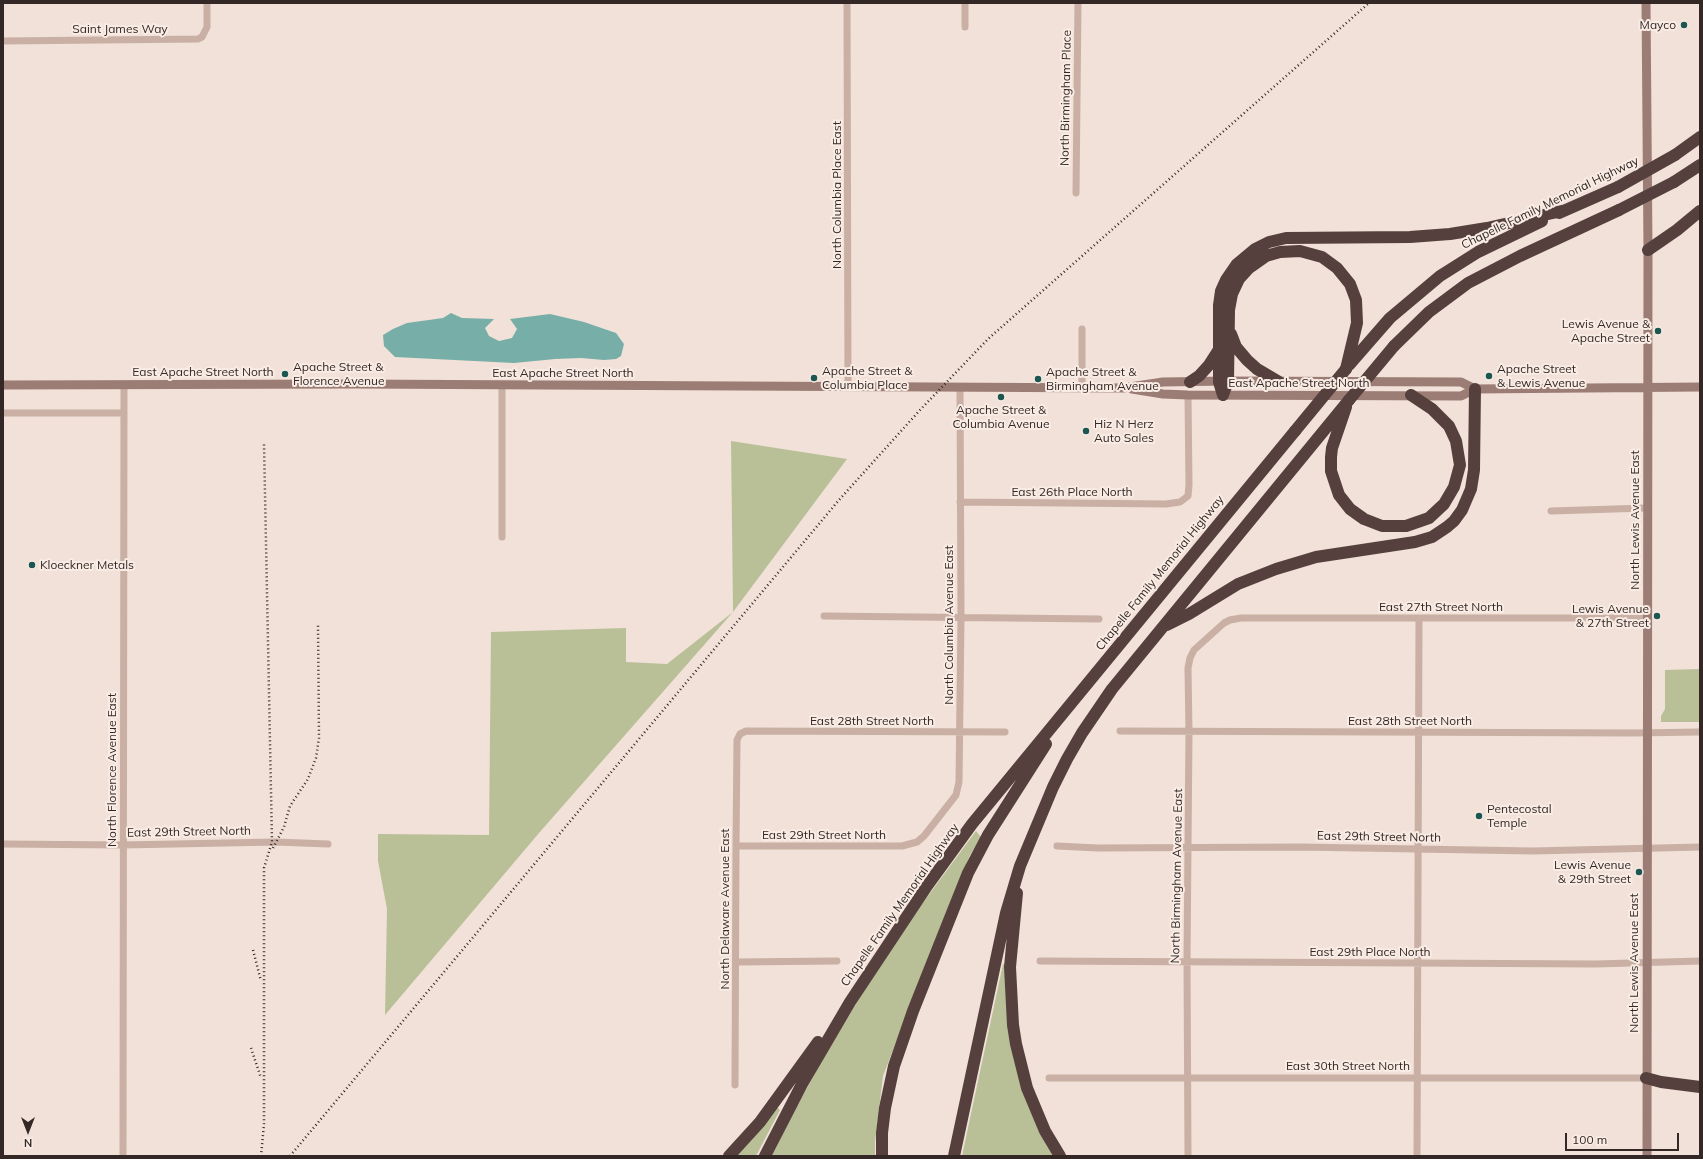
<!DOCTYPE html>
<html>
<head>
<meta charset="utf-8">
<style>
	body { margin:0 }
	#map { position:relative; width:1703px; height:1159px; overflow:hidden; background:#f1e1d8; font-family:Mulish,sans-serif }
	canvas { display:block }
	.frame { position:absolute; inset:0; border:4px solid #342826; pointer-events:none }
	.north { position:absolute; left:8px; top:1111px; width:40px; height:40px; -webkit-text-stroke:3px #f9ece4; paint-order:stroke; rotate:180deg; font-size:11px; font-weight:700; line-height:16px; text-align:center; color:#342826 }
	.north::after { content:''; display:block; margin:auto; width:14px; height:18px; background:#342826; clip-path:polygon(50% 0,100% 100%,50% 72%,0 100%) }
	.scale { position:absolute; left:1565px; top:1133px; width:114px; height:18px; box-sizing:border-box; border:2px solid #342826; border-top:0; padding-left:5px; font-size:12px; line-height:14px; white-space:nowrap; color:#342826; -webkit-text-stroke:3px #f9ece4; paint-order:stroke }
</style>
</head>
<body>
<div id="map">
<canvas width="1703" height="1159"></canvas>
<div class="frame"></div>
<div class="north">N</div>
<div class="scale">100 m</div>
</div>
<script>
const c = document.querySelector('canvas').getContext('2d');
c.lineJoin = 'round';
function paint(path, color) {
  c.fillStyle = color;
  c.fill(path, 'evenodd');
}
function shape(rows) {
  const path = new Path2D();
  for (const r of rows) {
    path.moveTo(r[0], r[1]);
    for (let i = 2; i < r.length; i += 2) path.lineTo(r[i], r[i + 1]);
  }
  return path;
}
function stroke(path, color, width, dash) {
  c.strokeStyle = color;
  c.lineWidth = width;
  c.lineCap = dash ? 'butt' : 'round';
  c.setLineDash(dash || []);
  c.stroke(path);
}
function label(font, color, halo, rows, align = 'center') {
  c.font = font + ' Mulish,sans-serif';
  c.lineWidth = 4;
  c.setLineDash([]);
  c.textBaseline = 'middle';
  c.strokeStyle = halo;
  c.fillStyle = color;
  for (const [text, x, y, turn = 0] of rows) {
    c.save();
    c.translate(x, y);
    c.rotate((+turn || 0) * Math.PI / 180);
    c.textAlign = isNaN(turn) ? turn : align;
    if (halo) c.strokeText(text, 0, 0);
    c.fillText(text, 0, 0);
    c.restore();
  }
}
paint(shape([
	[731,441,847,459,733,612,539,833,385,1015,387,909,378,861,378,834,489,835,491,632,626,628,626,662,667,664,733,612],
	[1700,669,1700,722,1661,722,1661,716,1665,709,1665,670],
	[976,831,981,837,970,855,953,895,883,1076,875,1142,875,1156,772,1156,795,1110,824,1057,873,976,919,908],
	[1003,964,1006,964,1006,1003,1055,1156,962,1156],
	[777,1107,780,1110,756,1156,735,1156]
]), '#b9c098');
paint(shape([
	[451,313,462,318,494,319,485,328,489,336,499,341,512,338,517,329,510,319,550,314,584,322,616,333,624,344,621,356,616,359,604,360,581,358,555,359,514,363,395,357,384,346,383,335,393,329,407,323,443,318]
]), '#77aea7');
stroke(shape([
	[847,3,848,387],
	[965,3,965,27],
	[3,41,198,39,202,37,207,27,207,4],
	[1076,193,1078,3],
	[1082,388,1082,329],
	[3,413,123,413],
	[960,502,1166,504,1180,502,1188,496,1189,485,1188,395],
	[1551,511,1646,508],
	[502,537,502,385],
	[824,616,1099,619],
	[1120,731,1633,733,1700,732],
	[3,844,123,845,276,842,328,844],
	[736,846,902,846,917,842,924,836,956,795,959,782,961,618,960,387],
	[1057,846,1098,848,1300,847,1533,851,1700,847],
	[1040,961,1596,964,1700,961],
	[736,962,837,961],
	[1049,1078,1646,1078],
	[735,1085,736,846,737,740,740,734,746,731,1005,732],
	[123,1156,124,385],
	[1188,1156,1187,961,1189,732,1188,668,1190,658,1194,650,1224,623,1230,620,1241,618,1647,618],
	[1417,1156,1419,618]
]), '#c9afa4', 7);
stroke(shape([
	[1646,3,1648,250,1647,1156],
	[3,385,354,384,1123,388,1163,382,1228,381,1461,382,1475,389,1700,387],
	[1132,389,1163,394,1188,395,1461,396,1475,389]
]), '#9c7d75', 9);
stroke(shape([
	[1675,155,1700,137],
	[1674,182,1700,165],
	[1559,213,1618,187],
	[1648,250,1677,230,1700,211],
	[1231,334,1236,347,1247,360,1257,369,1279,382],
	[1394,346,1429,312,1468,283,1520,256,1619,210],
	[1349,365,1390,318,1440,276,1478,252,1542,221],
	[1190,382,1199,376,1209,365,1218,351],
	[1223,395,1219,382,1219,305,1221,291,1226,280,1237,264,1255,249,1269,242,1286,238,1410,237,1450,234,1487,228,1566,210],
	[1223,395,1228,381,1229,310,1232,294,1239,279,1249,268,1266,256,1280,252,1300,251,1322,257,1337,268,1350,284,1356,300,1357,323,1346,369],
	[1346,407,1332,448,1331,457,1331,471,1339,495,1350,509,1364,519,1382,526,1406,526,1429,518,1444,504,1454,487,1460,465,1456,441,1449,426,1432,409,1411,395],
	[1167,625,1189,614,1238,584,1276,569,1316,557,1415,542,1432,537,1447,527,1454,521,1462,510,1471,489,1474,470,1475,389],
	[1017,893,1010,967,1013,1025,1016,1044,1027,1088,1045,1131,1060,1156],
	[1646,1078,1661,1082,1700,1087],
	[729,1156,760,1122,818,1042],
	[765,1156,802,1084,850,1002,927,886,972,824,1295,431],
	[882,1156,882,1133,885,1108,894,1066,913,1011,954,908,968,873,988,835,1046,744],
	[954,1156,1006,913,1020,866,1053,787,1067,759,1082,733,1112,689,1349,400]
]), '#55403d', 12);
stroke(shape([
	[273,848,284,827,290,806,308,779,316,758,319,738,318,624],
	[253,950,261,981],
	[251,1048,261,1078],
	[261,1156,264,1124,264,868,272,842,264,443],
	[290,1156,839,500,920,410,988,339,1369,3]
]), '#342826', 2.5, [1, 3]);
stroke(shape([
	[1618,187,1675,155],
	[1619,210,1674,182],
	[1349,400,1394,346],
	[1295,431,1346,369]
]), '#55403d', 12);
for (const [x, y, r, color] of [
	[1684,25,4,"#1b5650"],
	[1658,331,4,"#1b5650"],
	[285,374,4,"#1b5650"],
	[1489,376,4,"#1b5650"],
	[814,378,4,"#1b5650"],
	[1038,379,4,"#1b5650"],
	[1001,397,4,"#1b5650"],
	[1086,431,4,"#1b5650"],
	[32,565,4,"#1b5650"],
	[1657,616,4,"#1b5650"],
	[1479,816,4,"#1b5650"],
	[1639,872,4,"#1b5650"]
]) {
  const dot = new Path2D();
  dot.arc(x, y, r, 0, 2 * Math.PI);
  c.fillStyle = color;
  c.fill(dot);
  stroke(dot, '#f9ece4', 1.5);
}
label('12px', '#342826', '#f9ece4', [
	["Mayco",1676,25,"right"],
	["Lewis Avenue &",1650,324,"right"],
	["Apache Street",1650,338,"right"],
	["Apache Street &",293,367],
	["Florence Avenue",293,381],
	["Apache Street",1497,369],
	["& Lewis Avenue",1497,383],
	["Apache Street &",822,371],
	["Columbia Place",822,385],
	["Apache Street &",1046,372],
	["Birmingham Avenue",1046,386],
	["Apache Street &",1001,410,"center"],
	["Columbia Avenue",1001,424,"center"],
	["Hiz N Herz",1094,424],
	["Auto Sales",1094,438],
	["Kloeckner Metals",40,565],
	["Lewis Avenue",1649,609,"right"],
	["& 27th Street",1649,623,"right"],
	["Pentecostal",1487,809],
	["Temple",1487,823],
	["Lewis Avenue",1631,865,"right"],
	["& 29th Street",1631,879,"right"]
], 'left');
label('12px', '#342826', '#f9ece4', [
	["Saint James Way",120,29],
	["North Birmingham Place",1066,98,-89],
	["North Columbia Place East",837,195,-90],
	["Chapelle Family Memorial Highway",1550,203,-26],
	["East Apache Street North",203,372],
	["East Apache Street North",563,373],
	["East Apache Street North",1299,383],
	["East 26th Place North",1072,492],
	["North Lewis Avenue East",1635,520,-90],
	["Chapelle Family Memorial Highway",1160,573,-51],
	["East 27th Street North",1441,607],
	["North Columbia Avenue East",949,625,-90],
	["East 28th Street North",872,721],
	["East 28th Street North",1410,721],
	["North Florence Avenue East",112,770,-90],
	["East 29th Street North",189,832,-1],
	["East 29th Street North",824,835],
	["East 29th Street North",1379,837,1],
	["North Birmingham Avenue East",1177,876,-89],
	["Chapelle Family Memorial Highway",900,905,-55],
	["North Delaware Avenue East",725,909,-90],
	["East 29th Place North",1370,952],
	["North Lewis Avenue East",1634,963,-90],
	["East 30th Street North",1348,1066]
]);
</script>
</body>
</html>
